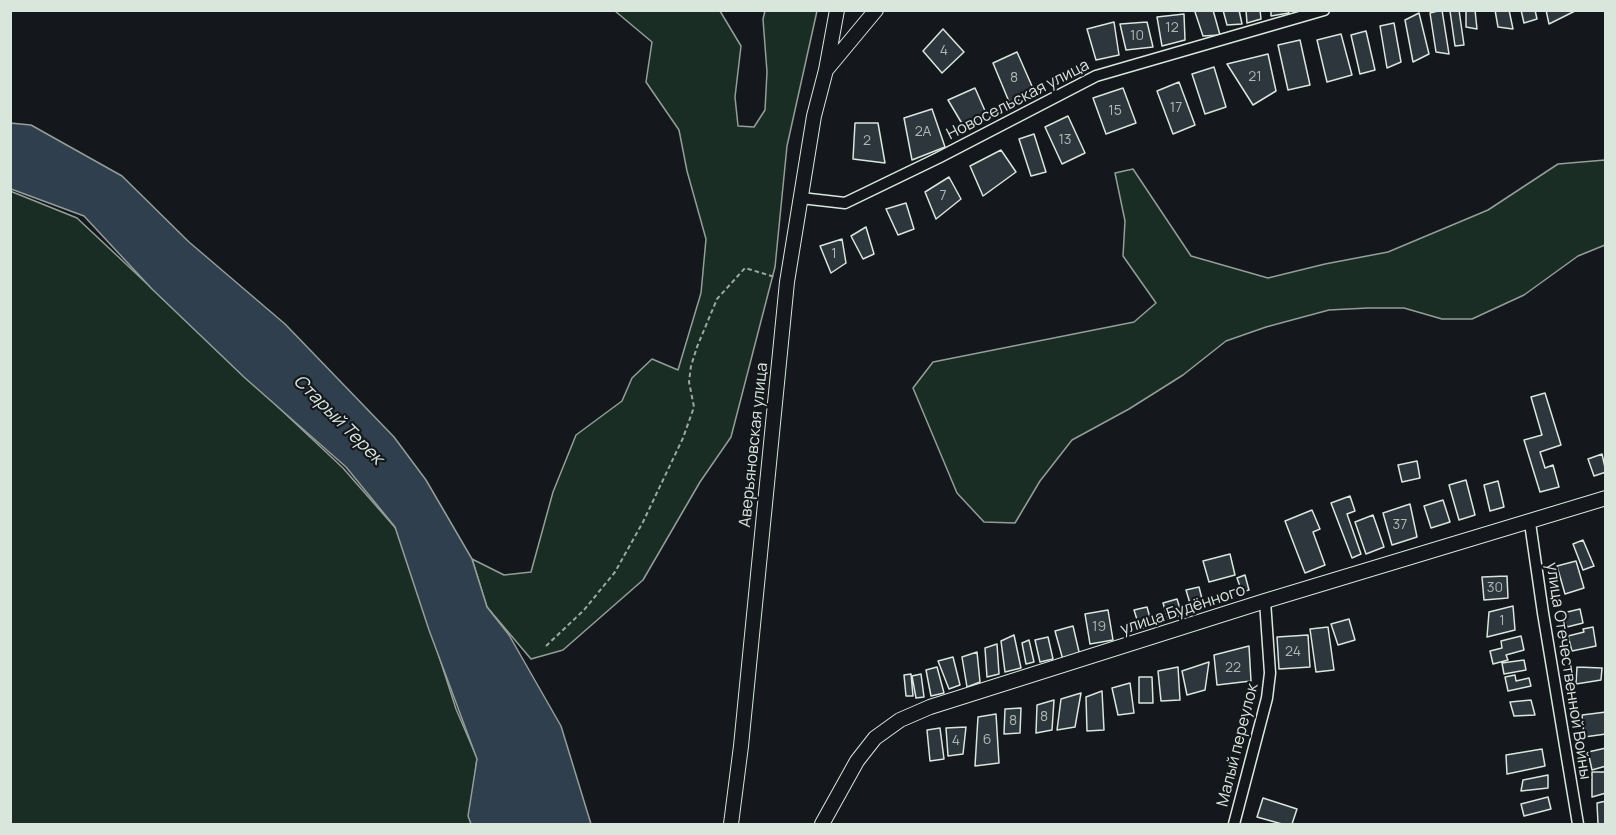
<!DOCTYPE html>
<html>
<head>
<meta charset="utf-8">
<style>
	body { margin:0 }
	#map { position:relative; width:1616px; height:835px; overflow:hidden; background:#14181c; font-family:Manrope,sans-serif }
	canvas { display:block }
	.frame { position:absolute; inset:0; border:12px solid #d8e6dc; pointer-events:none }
</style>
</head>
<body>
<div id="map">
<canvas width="1616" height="835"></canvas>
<div class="frame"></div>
</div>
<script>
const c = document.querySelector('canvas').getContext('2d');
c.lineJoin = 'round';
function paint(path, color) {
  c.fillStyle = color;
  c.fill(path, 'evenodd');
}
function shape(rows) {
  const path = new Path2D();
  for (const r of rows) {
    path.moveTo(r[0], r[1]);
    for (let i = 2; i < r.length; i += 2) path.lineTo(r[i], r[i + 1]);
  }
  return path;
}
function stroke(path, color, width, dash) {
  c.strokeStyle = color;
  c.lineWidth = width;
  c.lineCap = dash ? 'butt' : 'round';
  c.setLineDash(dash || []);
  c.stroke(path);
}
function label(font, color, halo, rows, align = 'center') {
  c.font = font + ' Manrope,sans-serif';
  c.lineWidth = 4.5;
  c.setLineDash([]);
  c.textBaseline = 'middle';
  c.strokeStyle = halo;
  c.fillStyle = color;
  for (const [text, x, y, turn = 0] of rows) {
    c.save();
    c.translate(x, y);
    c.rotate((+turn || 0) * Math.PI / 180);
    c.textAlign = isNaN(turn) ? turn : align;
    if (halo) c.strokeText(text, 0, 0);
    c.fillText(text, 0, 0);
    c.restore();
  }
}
const green = shape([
	[615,11,720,11,741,46,735,97,738,126,754,127,765,110,767,72,763,19,765,11,817,11,787,146,775,267,731,437,700,482,643,580,563,650,531,659,487,607,472,559,504,575,531,572,553,492,576,435,622,401,632,378,652,359,678,370,701,293,706,239,687,171,679,130,646,82,652,42,615,11],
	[1605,160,1605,245,1578,256,1524,295,1472,319,1442,319,1404,308,1368,308,1329,310,1266,327,1226,341,1183,375,1129,409,1072,440,1040,481,1015,523,984,522,957,493,913,388,933,362,1134,322,1156,303,1123,256,1125,221,1115,173,1133,169,1191,256,1268,278,1325,264,1388,252,1488,210,1558,164,1605,160],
	[10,191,77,218,343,468,399,532,456,709,477,758,470,814,472,824,11,824,10,191]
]);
paint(green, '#1a2d24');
stroke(green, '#939e99', 1.5);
const water = shape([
	[10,123,31,125,122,176,189,242,285,324,394,437,426,480,472,559,487,607,509,635,561,726,591,824,471,824,468,816,477,759,429,630,395,527,346,467,245,378,152,289,84,216,11,189,10,123]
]);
paint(water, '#2f3f4d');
stroke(water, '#939e99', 1.5);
const building = shape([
	[1197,10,1213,10,1220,35,1203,36,1195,12,1197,10],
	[1223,10,1239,10,1242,24,1227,25,1223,10],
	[1246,10,1260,10,1261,19,1247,23,1246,10],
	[1271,10,1288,10,1289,13,1271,16,1271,10],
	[1442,10,1449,54,1436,52,1430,13,1442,10],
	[1451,10,1459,10,1464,45,1455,46,1450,11,1451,10],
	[1466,10,1475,10,1477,29,1466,27,1466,10],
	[1495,10,1509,10,1513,29,1498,27,1495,10],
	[1521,10,1535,10,1537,19,1524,23,1521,10],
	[1546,10,1577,10,1549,24,1546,10],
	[1419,13,1429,54,1413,62,1405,20,1419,13],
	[1184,14,1185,40,1162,46,1157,17,1184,14],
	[1114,22,1119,55,1096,60,1087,29,1114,22],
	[1147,22,1153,47,1126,50,1120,24,1147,22],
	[1394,23,1401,62,1387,68,1380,26,1394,23],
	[943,29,964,52,942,73,923,51,943,29],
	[1366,31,1375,70,1360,74,1351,35,1366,31],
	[1341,34,1352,75,1327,82,1317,40,1341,34],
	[1300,40,1310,85,1288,90,1278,45,1300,40],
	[1017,52,1035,93,1010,104,993,63,1017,52],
	[1268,54,1276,91,1253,105,1227,64,1268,54],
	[1214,67,1226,107,1205,114,1192,74,1214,67],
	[1179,82,1195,125,1173,134,1157,91,1179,82],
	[975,88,986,113,964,127,948,100,975,88],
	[1123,88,1136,123,1106,134,1093,98,1123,88],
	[932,109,945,147,912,160,904,118,932,109],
	[1068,116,1085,153,1062,164,1045,127,1068,116],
	[855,123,878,123,885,163,853,159,855,123],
	[1034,134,1046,172,1031,176,1019,139,1034,134],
	[1001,150,1016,172,983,196,970,166,1001,150],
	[949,177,961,199,936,219,925,192,949,177],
	[906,203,914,229,898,235,886,209,906,203],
	[866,227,874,254,863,259,851,236,866,227],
	[842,239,846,263,831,273,820,246,842,239],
	[1545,393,1561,445,1540,452,1545,468,1553,465,1559,487,1540,492,1524,440,1542,435,1531,397,1545,393],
	[1602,454,1606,472,1594,476,1588,459,1602,454],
	[1417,461,1420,478,1402,482,1398,465,1417,461],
	[1466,480,1475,515,1459,520,1449,485,1466,480],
	[1498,481,1504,507,1490,511,1484,485,1498,481],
	[1350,496,1355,511,1347,514,1361,554,1352,558,1331,503,1350,496],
	[1443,500,1450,522,1431,528,1424,506,1443,500],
	[1410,504,1417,537,1392,545,1383,513,1410,504],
	[1312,510,1320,529,1313,532,1325,565,1305,573,1285,521,1312,510],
	[1373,515,1384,547,1366,554,1355,522,1373,515],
	[1583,540,1594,566,1583,570,1573,544,1583,540],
	[1230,554,1235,575,1209,582,1203,561,1230,554],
	[1576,561,1584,588,1565,594,1557,566,1576,561],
	[1245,575,1249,590,1242,592,1237,578,1245,575],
	[1507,576,1508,598,1484,600,1482,577,1507,576],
	[1199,587,1204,607,1192,610,1186,590,1199,587],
	[1177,599,1182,615,1168,619,1163,603,1177,599],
	[1513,606,1515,630,1487,637,1489,612,1513,606],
	[1147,607,1152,625,1140,629,1134,610,1147,607],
	[1580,609,1583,623,1567,627,1563,613,1580,609],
	[1108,610,1113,640,1090,644,1085,614,1108,610],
	[1349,619,1355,640,1338,645,1331,624,1349,619],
	[1073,626,1080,656,1063,660,1055,631,1073,626],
	[1328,627,1334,670,1316,672,1310,629,1328,627],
	[1593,627,1596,646,1572,651,1568,636,1584,632,1583,629,1593,627],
	[1014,635,1021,668,1005,672,1001,641,1014,635],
	[1308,635,1310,667,1279,669,1277,637,1308,635],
	[1521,636,1524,650,1506,655,1508,660,1493,664,1490,651,1502,648,1501,641,1521,636],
	[1048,637,1053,659,1040,662,1035,640,1048,637],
	[1029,640,1034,662,1026,664,1022,643,1029,640],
	[997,644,999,674,987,677,985,648,997,644],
	[1249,646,1251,681,1217,685,1214,655,1249,646],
	[977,652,980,682,967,687,962,657,977,652],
	[953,657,960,685,949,689,938,661,953,657],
	[1524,660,1526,670,1504,674,1502,663,1524,660],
	[1209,662,1205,690,1187,695,1182,671,1209,662],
	[937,667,944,693,931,696,926,670,937,667],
	[1178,667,1180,700,1161,701,1158,671,1178,667],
	[1577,667,1602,668,1601,680,1576,684,1577,667],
	[911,674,913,696,906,696,904,675,911,674],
	[921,674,924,697,916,698,912,676,921,674],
	[1515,675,1516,681,1529,678,1531,686,1508,691,1505,677,1515,675],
	[1139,677,1152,677,1153,703,1139,703,1139,677],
	[1130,683,1134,713,1118,715,1112,688,1130,683],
	[1102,691,1104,730,1087,731,1086,697,1102,691],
	[1081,693,1075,727,1057,730,1061,699,1081,693],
	[1054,700,1052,730,1036,733,1037,705,1054,700],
	[1531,700,1535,715,1514,716,1510,702,1531,700],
	[1021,708,1020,733,1004,734,1005,709,1021,708],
	[1606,712,1606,734,1584,737,1582,715,1606,712],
	[996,714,999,763,975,766,978,717,996,714],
	[966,727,963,754,948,756,946,728,966,727],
	[940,728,944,759,930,761,927,730,940,728],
	[1606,748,1606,766,1592,770,1588,752,1606,748],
	[1542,749,1545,766,1507,774,1506,755,1542,749],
	[1592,772,1606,772,1606,793,1592,797,1592,772],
	[1548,775,1548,788,1521,791,1523,780,1548,775],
	[1548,797,1551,809,1524,816,1521,804,1548,797],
	[1263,798,1297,809,1292,824,1282,824,1257,817,1263,798],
	[1606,801,1606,824,1598,824,1597,803,1606,801]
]);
paint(building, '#2c363c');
stroke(building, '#d8e6dc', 1.5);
const minor = shape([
	[801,198,845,203,938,158,1096,76,1324,10],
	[1530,523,1543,613,1578,824],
	[1234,824,1267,698,1270,673,1265,601]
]);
const tertiary = shape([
	[827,69,876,10],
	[731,824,741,746,787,282,814,116,826,70,837,10],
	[822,824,857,761,875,738,900,720,930,707,1265,601,1606,498]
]);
stroke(minor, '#d8e6dc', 13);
stroke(tertiary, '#d8e6dc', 16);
stroke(shape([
	[546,646,584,610,615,572,643,522,683,438,694,407,689,382,691,366,697,347,717,299,745,268,775,277]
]), '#9da8a2', 2, [4.5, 3]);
stroke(minor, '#14181c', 10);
stroke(tertiary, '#14181c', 14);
label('14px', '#adbab4', null, [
	["12",1172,28],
	["10",1137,36],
	["4",944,51],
	["21",1255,77],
	["8",1014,78],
	["17",1176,108],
	["15",1115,111],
	["2А",923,132],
	["13",1065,140],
	["2",867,141],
	["7",943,196],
	["1",834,254],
	["37",1400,525],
	["30",1495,588],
	["1",1502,621],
	["19",1099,627],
	["24",1293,652],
	["22",1233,668],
	["8",1044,717],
	["8",1013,721],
	["6",987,740],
	["4",956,741]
]);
label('16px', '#d8e6dc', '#14181c', [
	["Новосельская улица",1018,100,-27],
	["Аверьяновская улица",754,445,-84],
	["улица Будённого",1183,610,-18],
	["улица Отечественной Войны",1568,671,81],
	["Малый переулок",1238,745,-76]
]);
label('italic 18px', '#d8e6dc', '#14181c', [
	["Старый Терек",338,420,45]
]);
</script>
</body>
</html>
